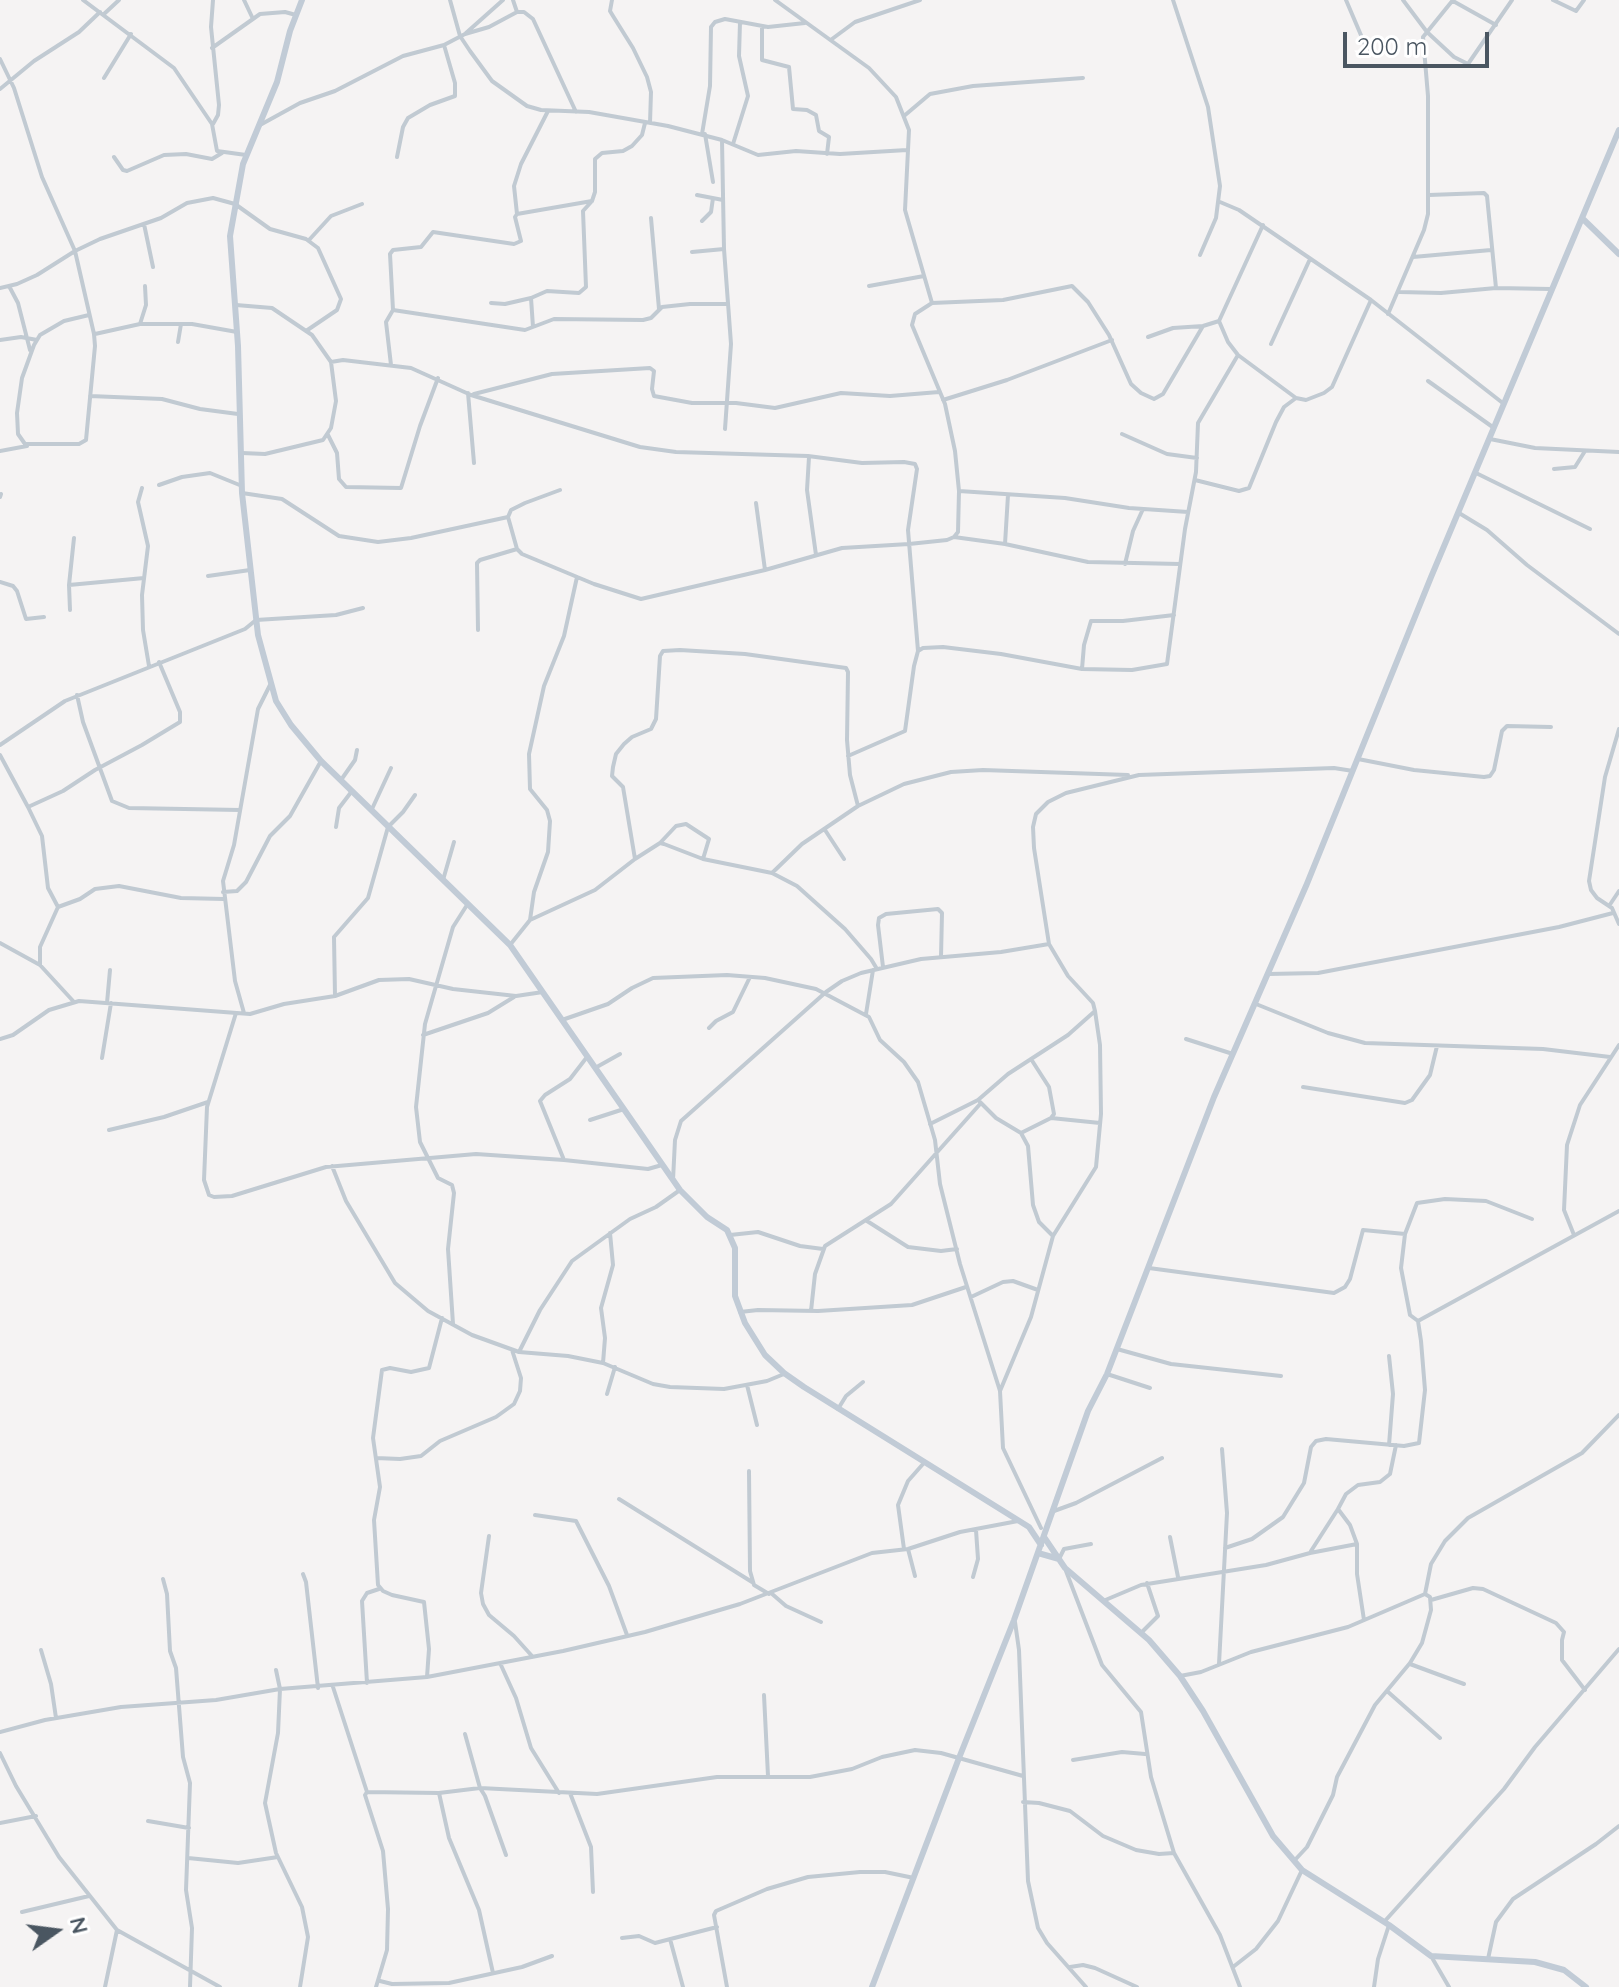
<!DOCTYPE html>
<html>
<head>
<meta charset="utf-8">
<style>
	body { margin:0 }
	#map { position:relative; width:1619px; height:1987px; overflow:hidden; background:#f5f3f3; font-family:Quicksand,sans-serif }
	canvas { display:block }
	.north { position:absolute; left:16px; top:1891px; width:80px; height:80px; -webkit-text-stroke:6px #fff; paint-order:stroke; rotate:76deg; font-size:22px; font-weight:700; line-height:32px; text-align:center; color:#4a5661 }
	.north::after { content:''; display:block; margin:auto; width:28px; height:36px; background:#4a5661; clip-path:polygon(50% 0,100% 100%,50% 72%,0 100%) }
	.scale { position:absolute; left:1343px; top:32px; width:146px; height:36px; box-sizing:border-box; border:4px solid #4a5661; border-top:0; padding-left:10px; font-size:24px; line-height:28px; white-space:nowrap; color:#4a5661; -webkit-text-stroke:6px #fff; paint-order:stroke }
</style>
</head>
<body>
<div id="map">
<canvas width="1619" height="1987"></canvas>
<div class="north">N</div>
<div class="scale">200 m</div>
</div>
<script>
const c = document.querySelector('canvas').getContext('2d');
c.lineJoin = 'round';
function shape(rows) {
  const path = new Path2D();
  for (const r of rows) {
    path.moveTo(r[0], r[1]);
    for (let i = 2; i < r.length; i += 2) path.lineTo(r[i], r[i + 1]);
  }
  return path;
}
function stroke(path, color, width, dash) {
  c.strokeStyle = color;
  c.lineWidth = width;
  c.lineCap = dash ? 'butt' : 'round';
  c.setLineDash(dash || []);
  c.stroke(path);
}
stroke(shape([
	[83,0,174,68,212,124,217,151,246,155],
	[244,0,253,19],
	[450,0,460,36,470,51,492,81,527,106,541,110,589,112,668,126,722,140,758,155,796,151,840,154,907,150],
	[513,0,517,12],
	[612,0,610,11,613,16,633,48,647,77,651,92,650,123],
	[775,0,869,68,896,97,909,130,905,210,932,303],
	[1173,0,1208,107,1220,186,1216,218,1200,255],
	[1346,0,1369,54],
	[1403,0,1427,32,1454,57,1468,64,1512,0],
	[1553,0,1576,11,1584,0],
	[1453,1,1496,25],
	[104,14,119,0],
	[762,26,762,60,789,67,793,109,807,110,816,115,819,131,829,137,827,154],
	[466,33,503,0],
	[832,39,855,22,920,0],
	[212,48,260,14,285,12,296,15],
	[0,59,14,88,42,177,75,251,94,334,95,346,86,440,79,444,25,444,18,434,17,413,22,378,34,345,40,335,64,321,89,315],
	[104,78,131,34],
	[0,89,34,61,79,32,100,12],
	[904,116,930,94,973,86,1083,78],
	[213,124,218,115,219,105,211,27,213,0],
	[260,125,300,103,335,91,403,56,444,45,465,34,489,27,517,12,524,12,533,19,576,112],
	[702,134,710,86,711,27,715,22,725,19,768,27,805,23],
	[705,134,713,182],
	[722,140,724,249,731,344,725,429],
	[733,144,748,96,739,56,740,22],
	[114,157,123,170,127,171,164,155,186,154,212,159,222,153],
	[397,157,403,127,408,118,430,105,455,96,455,83,444,45],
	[697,195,723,200],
	[1429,195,1484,193,1487,196,1496,288],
	[1220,202,1239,210,1371,300,1504,404],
	[517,214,514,186,521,164,548,111],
	[651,218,659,309],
	[702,221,711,212,713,198],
	[144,224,153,267],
	[309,240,331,216,362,204],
	[692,252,724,249],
	[1413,257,1491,250],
	[9,286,18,303,30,350],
	[869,286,924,276],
	[0,288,17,284,37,275,75,251,100,239,161,218,187,203,213,198,235,204,270,229,306,239,318,248,341,299,337,310,306,331],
	[1400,292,1441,293,1496,288,1551,289],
	[491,303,505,304,531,298],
	[236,305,272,308,312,335,331,362,336,401,331,428,323,440,265,454,242,453],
	[393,310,390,254,393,250,421,247,433,232,514,244,521,241,515,217,517,214,592,201],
	[1388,314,1424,230,1428,214,1428,96,1423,37,1453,0],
	[1219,321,1228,342,1238,355,1296,398,1306,400,1324,393,1332,387,1371,300],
	[140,324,192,324,237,332],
	[533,327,531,298,547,291,579,293,586,287,583,211,592,201,595,192,595,159,602,153,623,151,632,146,642,135,645,123],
	[95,334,140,324,146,305,145,286],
	[1148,337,1173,328,1203,326,1219,321,1263,225],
	[0,340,21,337,37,340],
	[178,342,181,324],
	[1271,344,1310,259],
	[331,362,343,360,411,368,471,395,640,447,676,452,808,456,862,463,904,462,915,464,917,469,908,530,918,651],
	[391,365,386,322,393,310,525,330,554,319,643,320,651,318,662,307,690,304,728,304],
	[1428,381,1494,428],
	[468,393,474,463],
	[474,394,552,374,650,368,654,371,652,389,654,396,692,403,736,403,775,408,841,393,890,396,939,392],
	[90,396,162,399,200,409,238,414],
	[943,400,1007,380,1112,340],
	[1122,434,1167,454,1197,458],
	[328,435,337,453,339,479,346,487,401,488,420,426,438,378],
	[1490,439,1535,448,1619,452],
	[0,451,27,446],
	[809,457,807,490,816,555],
	[1554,469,1575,467,1585,451],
	[1476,473,1590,529],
	[1195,480,1239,491,1249,488,1276,422,1284,407,1296,398],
	[159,485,182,477,210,473,242,486],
	[142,488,138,502,148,546,142,595,143,630,149,666],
	[959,491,1065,498,1129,508,1188,512],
	[242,493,282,499,339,536,378,542,411,538,508,517,511,510,525,503,560,490],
	[0,497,1,494],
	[756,503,765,570],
	[1459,513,1487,530,1527,565,1619,634],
	[508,517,517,549,522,554,594,584,641,599,765,570,842,548,909,544,947,540,954,537,1005,544,1088,562,1180,564],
	[954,537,958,532,959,491,955,451,945,404,912,325,915,314,932,303,1003,300,1072,286,1088,302,1109,335,1131,384,1141,393,1154,399,1163,394,1203,326],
	[74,538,69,585,144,578],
	[1005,544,1008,495],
	[1125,564,1133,531,1143,509],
	[208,576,250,570],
	[0,582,13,586,17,591,26,619,44,617],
	[69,585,70,610],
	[478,630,477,563,480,560,517,549],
	[1082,669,1084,645,1091,621,1123,621,1174,615],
	[77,695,83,722,112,801,129,808,240,810],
	[0,745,65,701,245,629,256,620,336,615,363,608],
	[0,755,28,807,63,791,95,770,142,745,180,722,180,712,159,662],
	[848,756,905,731,914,666,918,651,923,648,943,647,1001,654,1082,669,1132,670,1167,664,1185,529,1196,472,1198,423,1238,355],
	[1358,759,1414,770,1484,777,1490,776,1494,770,1502,731,1507,726,1551,727],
	[341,780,355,760,357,750],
	[858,806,904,784,951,772,983,770,1128,775],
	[28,807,42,836,48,888,58,907,40,947,40,965],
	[372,809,391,768],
	[336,827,339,808,352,791],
	[825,830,844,859],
	[660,843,676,826,686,824,709,839,703,859],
	[635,859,623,787,612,776,613,767,616,754,624,744,632,737,651,729,656,719,660,656,663,651,680,650,745,654,846,668,848,672,847,740,850,775,858,806,802,844,772,873],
	[443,880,454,842],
	[1619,891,1609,906,1612,908,1619,924],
	[223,892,237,891,246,882,270,836,290,816,321,761],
	[1609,906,1597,898,1591,890,1589,881,1605,777,1619,729],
	[58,907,80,899,95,889,119,886,181,898,224,899],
	[530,920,534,892,548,852,550,821,547,810,530,789,529,754,544,686,564,636,577,577],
	[0,943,40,965,74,1002],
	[510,945,530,920,595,890,635,859,660,843,664,844,703,859,772,873,797,886,845,929,871,959,877,969],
	[883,967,878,925,879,918,886,914,938,909,942,913,941,957],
	[1268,974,1318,973,1559,927,1613,913],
	[335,996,334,937,368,898,388,827,403,812,415,795],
	[107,1003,110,970],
	[1256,1004,1328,1033,1365,1043,1543,1049,1610,1057],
	[236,1013,207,1107,204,1180,209,1195,214,1197,232,1196,326,1167,476,1154,564,1160,648,1169,662,1165],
	[244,1013,235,981,223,881,234,845,258,709,270,685],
	[866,1014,873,970],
	[562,1020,608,1004,632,988,653,978,727,975,765,978,816,989,869,1017,880,1040,904,1062,918,1082,935,1140,940,1184,960,1264,1000,1391,1003,1448,1041,1528],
	[709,1028,716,1021,733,1012,750,977],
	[423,1035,488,1013,514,997],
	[0,1039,13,1035,49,1010,79,1001,250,1014,284,1004,335,996,379,980,409,979,453,989,516,996,543,992],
	[1186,1039,1233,1054],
	[102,1058,111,1003],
	[595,1068,620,1054],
	[1303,1087,1405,1103,1412,1100,1430,1075,1437,1046],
	[980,1102,996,1118,1021,1133,1028,1146,1033,1205,1039,1222,1052,1235],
	[1051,1118,1100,1123],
	[590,1120,624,1109],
	[930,1124,978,1100,1008,1074,1068,1035,1095,1011],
	[109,1130,164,1117,208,1102],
	[1021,1133,1051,1118,1054,1114,1049,1087,1031,1059],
	[564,1160,540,1101,545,1095,570,1079,587,1057],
	[332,1166,346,1201,395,1283,428,1311,472,1335,519,1352,568,1356,603,1363,653,1384,670,1387,724,1389,767,1381,784,1374],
	[673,1180,675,1140,681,1121,826,992,842,981,861,973,921,959,1001,952,1049,944],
	[867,1221,908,1247,941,1251,957,1249],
	[730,1235,758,1232,800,1246,823,1249],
	[1574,1235,1564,1210,1567,1145,1580,1105,1619,1045],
	[1149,1268,1334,1293,1345,1287,1350,1279,1363,1230,1405,1234],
	[971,1297,1003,1282,1013,1281,1038,1290],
	[811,1311,815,1274,825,1246,891,1204,981,1103],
	[740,1312,758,1310,818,1311,912,1305,966,1287],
	[1418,1321,1619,1211],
	[453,1324,448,1249,454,1193,452,1185,438,1178,420,1142,416,1107,425,1024,453,927,467,905],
	[1117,1349,1171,1364,1281,1376],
	[519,1352,540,1310,572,1261,630,1219,656,1207,680,1190],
	[1389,1356,1393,1394,1389,1445],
	[603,1363,605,1338,601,1308,613,1265,610,1233],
	[1107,1374,1150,1388],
	[747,1385,757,1425],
	[1000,1391,1031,1317,1053,1236,1096,1167,1101,1114,1100,1045,1095,1011,1093,1003,1068,976,1049,944,1034,848,1033,827,1036,814,1048,802,1066,793,1139,775,1334,768,1353,771],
	[607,1394,615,1367],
	[838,1409,846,1396,863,1382],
	[376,1458,400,1459,421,1456,440,1441,496,1417,514,1404,520,1391,521,1378,512,1350],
	[749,1471,750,1571,754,1585,769,1594],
	[619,1499,752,1582],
	[1054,1511,1076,1503,1162,1458],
	[535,1515,576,1521,609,1586,627,1635],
	[489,1536,481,1593,483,1604,489,1615,514,1636,532,1656],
	[1170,1537,1178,1577],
	[1225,1548,1252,1539,1283,1517,1304,1483,1311,1447,1316,1441,1326,1439,1404,1446,1419,1443,1425,1390,1421,1341,1418,1321,1410,1315,1401,1268,1405,1234,1417,1203,1445,1199,1486,1201,1532,1219],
	[904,1549,898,1505,908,1481,923,1464],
	[908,1549,915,1576],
	[1311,1551,1338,1509],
	[1059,1559,1064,1549,1091,1544],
	[1066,1571,1102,1665,1141,1712,1151,1777,1174,1853,1220,1935,1240,1987],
	[303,1574,306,1582,318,1688],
	[973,1577,978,1559,976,1530],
	[163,1579,167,1594,170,1651,176,1668,183,1757,190,1783,186,1890,192,1928,190,1987],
	[771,1593,786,1606,821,1622],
	[1425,1594,1431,1564,1445,1541,1468,1518,1582,1453,1619,1415],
	[1431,1600,1473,1588,1483,1589,1556,1623,1564,1632,1562,1640,1562,1660,1585,1690],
	[1103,1601,1141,1585,1266,1565,1310,1553,1357,1544],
	[1364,1620,1357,1574,1357,1544,1350,1525,1338,1509,1346,1494,1358,1485,1380,1482,1390,1474,1396,1445],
	[1015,1622,1019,1650,1028,1881,1038,1928,1047,1943,1086,1987],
	[1142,1632,1158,1616,1147,1583],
	[41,1650,51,1684,56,1718],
	[500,1663,516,1698,531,1748,559,1793],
	[1219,1664,1227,1513,1222,1449],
	[1410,1664,1464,1684],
	[276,1670,280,1689,278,1733,265,1803,276,1853,302,1907,308,1937,300,1987],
	[1180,1676,1201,1672,1251,1652,1348,1627,1425,1594,1430,1597,1431,1610,1422,1643,1410,1663,1375,1705,1337,1777,1333,1795,1307,1847,1294,1861],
	[427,1677,429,1649,424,1602,392,1595,383,1591,378,1585,374,1520,380,1487,373,1438,382,1370,390,1368,411,1372,429,1368,442,1318],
	[367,1683,362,1601,367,1593,379,1589],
	[333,1687,367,1792,365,1795,383,1851,388,1909,387,1950,376,1987],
	[1387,1691,1440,1738],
	[764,1695,768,1776],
	[0,1732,45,1720,121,1707,216,1700,280,1689,427,1677,563,1651,645,1632,740,1604,872,1553,908,1549,960,1532,1018,1521],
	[465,1734,480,1788,485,1796,506,1855],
	[0,1753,16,1786,59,1857,117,1930,220,1987],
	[1073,1760,1122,1752,1145,1754],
	[367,1792,439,1793,480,1788,597,1794,717,1777,810,1777,852,1769,882,1757,915,1750,941,1753,1023,1776],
	[439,1793,449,1838,479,1910,493,1973],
	[570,1793,591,1847,593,1892],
	[1023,1802,1039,1803,1070,1811,1103,1836,1136,1850,1159,1854,1174,1853],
	[148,1821,189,1828],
	[0,1823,36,1816],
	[188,1858,238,1863,278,1857],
	[22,1912,89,1896],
	[1384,1922,1504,1789,1535,1747,1619,1649],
	[622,1938,639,1936,655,1943,717,1927],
	[670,1939,683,1987],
	[1431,1956,1449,1987],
	[1488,1959,1496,1922,1513,1899,1596,1844,1619,1826],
	[1070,1967,1083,1965,1095,1968,1137,1987],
	[1233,1967,1256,1949,1278,1921,1302,1870],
	[380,1981,392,1984,449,1983,522,1967,552,1956],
	[105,1987,117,1930],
	[727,1987,714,1915,716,1911,767,1889,808,1877,860,1872,885,1872,914,1878],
	[1374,1987,1378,1959,1389,1925]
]), '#c1cad2', 4);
stroke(shape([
	[302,0,290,31,277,82,243,164,230,236,238,346,242,493,258,635,276,701,291,725,321,761,510,945,680,1190,707,1217,727,1230,735,1248,735,1296,745,1323,765,1355,784,1373,804,1387,1029,1527,1041,1545],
	[1582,218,1619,254],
	[1044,1537,1065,1568,1149,1640,1180,1676,1203,1711,1273,1836,1302,1870,1389,1925,1431,1956,1535,1962,1564,1970,1586,1987],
	[1038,1553,1059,1559],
	[872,1987,959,1758,1014,1620,1088,1411,1107,1374,1214,1097,1306,886,1431,577,1619,130]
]), '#c1cbd6', 6);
</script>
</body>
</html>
